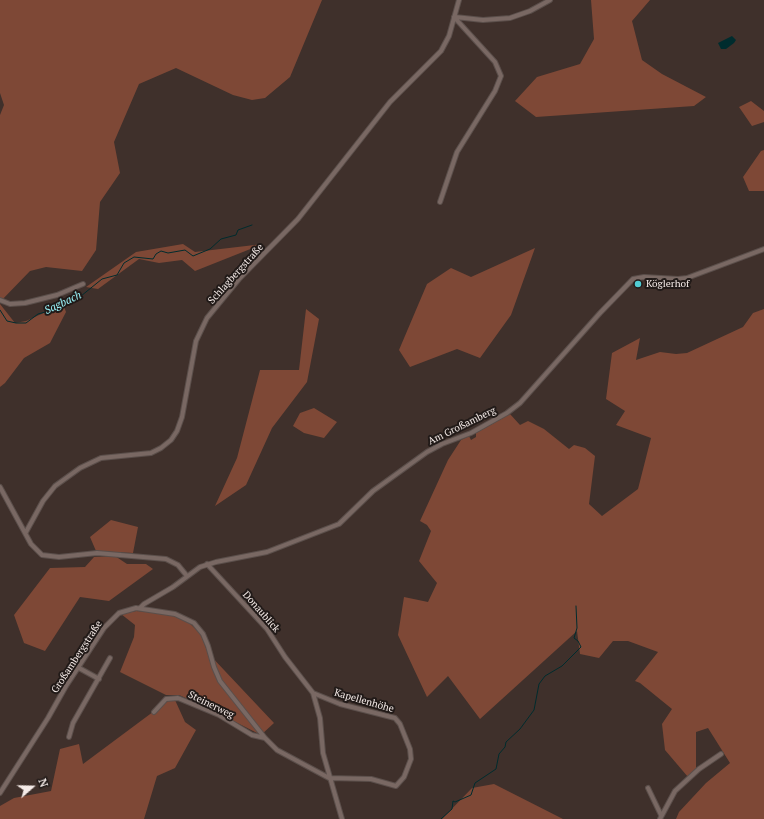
<!DOCTYPE html>
<html>
<head>
<meta charset="utf-8">
<style>
	body { margin:0 }
	#map { position:relative; width:764px; height:819px; overflow:hidden; background:#3f302b; font-family:"PT Serif",serif }
	canvas { display:block }
	.north { position:absolute; left:12px; top:767px; width:40px; height:40px; -webkit-text-stroke:3px #211a18; paint-order:stroke; rotate:70deg; font-size:11px; font-weight:700; line-height:16px; text-align:center; color:#f5ebe8 }
	.north::after { content:''; display:block; margin:auto; width:14px; height:18px; background:#f5ebe8; clip-path:polygon(50% 0,100% 100%,50% 72%,0 100%) }
</style>
</head>
<body>
<div id="map">
<canvas width="764" height="819"></canvas>
<div class="north">N</div>
</div>
<script>
const c = document.querySelector('canvas').getContext('2d');
c.lineJoin = 'round';
function paint(path, color) {
  c.fillStyle = color;
  c.fill(path, 'evenodd');
}
function shape(rows) {
  const path = new Path2D();
  for (const r of rows) {
    path.moveTo(r[0], r[1]);
    for (let i = 2; i < r.length; i += 2) path.lineTo(r[i], r[i + 1]);
  }
  return path;
}
function stroke(path, color, width, dash) {
  c.strokeStyle = color;
  c.lineWidth = width;
  c.lineCap = dash ? 'butt' : 'round';
  c.setLineDash(dash || []);
  c.stroke(path);
}
function label(font, color, halo, rows, align = 'center') {
  c.font = font + ' "PT Serif",serif';
  c.lineWidth = 4;
  c.setLineDash([]);
  c.textBaseline = 'middle';
  c.strokeStyle = halo;
  c.fillStyle = color;
  for (const [text, x, y, turn = 0] of rows) {
    c.save();
    c.translate(x, y);
    c.rotate((+turn || 0) * Math.PI / 180);
    c.textAlign = isNaN(turn) ? turn : align;
    if (halo) c.strokeText(text, 0, 0);
    c.fillText(text, 0, 0);
    c.restore();
  }
}
paint(shape([
	[0,0,322,0,290,77,265,98,252,100,233,95,176,68,139,84,114,142,120,173,100,202,96,250,82,271,46,267,30,271,0,302,0,115,4,105,0,93],
	[591,0,650,0,632,21,642,60,662,74,706,97,694,106,536,117,515,101,537,77,580,64,594,39],
	[751,101,764,111,764,122,752,126,739,107],
	[764,150,764,191,749,191,743,177,761,151],
	[183,244,195,252,263,244,195,271,182,260,159,263,139,259,98,289,86,287,136,252],
	[535,248,511,315,480,358,457,349,410,367,399,350,427,284,451,268,471,277],
	[0,304,15,323,26,321,63,304,66,312,50,343,24,358,5,383,0,387],
	[306,309,319,319,307,382,272,428,246,485,215,506,237,458,260,370,299,370],
	[764,309,764,819,676,819,679,812,706,783,730,763,708,728,696,732,696,769,688,777,665,750,662,724,672,709,640,683,635,681,658,652,628,641,613,641,599,658,580,654,577,631,480,719,448,676,427,697,398,635,404,597,428,602,437,583,419,561,431,531,427,525,420,521,448,460,461,440,469,436,471,440,476,437,476,433,510,414,520,425,528,421,544,429,569,449,574,445,585,448,595,456,589,504,602,516,638,489,651,438,616,425,625,411,606,399,612,353,640,338,636,360,660,352,676,354,687,353,743,327,753,313],
	[314,408,337,422,324,438,304,433,293,426,300,413],
	[111,520,138,527,133,553,96,551,90,537],
	[115,556,127,564,146,564,153,569,109,601,80,597,45,651,24,643,14,615,50,568,85,567,94,557],
	[136,611,155,612,179,617,187,621,200,633,208,653,274,723,261,735,202,705,179,695,166,695,120,672,134,637,135,625,121,614],
	[169,700,175,700,185,722,196,730,175,768,157,776,144,819,0,819,0,806,14,798,51,791,60,749,79,744,83,764],
	[494,784,563,819,442,819,472,788]
]), '#7e4836');
paint(shape([
	[732,36,736,40,734,43,726,49,721,49,718,43]
]), '#002c2e');
stroke(shape([
	[0,310,7,321,16,323,26,323,38,314,53,310,75,297,81,296,102,279,117,275,124,263,134,257,153,259,156,254,161,251,168,253,185,250,193,256,210,249,221,239,236,235,238,230,252,225],
	[441,819,452,809,453,801,455,802,471,795,475,783,496,769,499,754,505,747,506,742,520,729,534,710,539,684,545,676,562,666,581,647,578,641,574,638,577,628,576,606]
]), '#002c2e', 1);
const minor = shape([
	[455,17,483,20,510,18,530,11,550,0],
	[440,202,457,152,495,91,501,76,495,62,454,17],
	[0,300,10,304,25,303,57,295,83,284],
	[0,487,31,544,42,555,59,557,97,553,166,559,178,565,187,576],
	[26,532,43,501,55,486,80,468,101,458,151,453,161,448,171,440,177,431,182,417,196,341,207,318,239,279,298,219,390,102,441,51,449,36,459,0],
	[207,564,267,629,285,657,313,693,340,704,395,718,400,724,410,749,411,759,404,777,396,786,371,779,329,778],
	[140,608,144,604,173,587,200,567,216,562,267,552,339,524,373,491,427,452,442,444,471,433,507,413,520,403,600,313,633,279,644,277,678,279,687,278,764,249],
	[79,668,99,679],
	[313,693,320,718,323,753,342,819],
	[154,712,166,699,178,698,219,715,252,735,265,738],
	[69,737,73,723,110,658],
	[648,788,661,815],
	[0,793,48,718,66,686,104,628,119,613,136,608,175,614,194,623,203,634,208,646,214,667,220,681,265,738,277,750,329,778],
	[660,819,675,791,699,769,721,754]
]);
stroke(minor, '#5b4f4b', 6);
stroke(minor, '#796863', 4);
for (const [x, y, r, color] of [
	[638,284,4,"#51ccd3"]
]) {
  const dot = new Path2D();
  dot.arc(x, y, r, 0, 2 * Math.PI);
  c.fillStyle = color;
  c.fill(dot);
  stroke(dot, '#211a18', 1.5);
}
label('10px', '#f5ebe8', '#211a18', [
	["Schlagbergstraße",236,274,-48],
	["Am Großamberg",462,426,-26],
	["Donaublick",261,612,49],
	["Großambergstraße",77,657,-57],
	["Kapellenhöhe",364,701,16],
	["Steinerweg",211,705,26]
]);
label('10px', '#f5ebe8', '#211a18', [
	["Köglerhof",646,284]
], 'left');
label('italic 11px', '#9af4f9', '#211a18', [
	["Sagbach",63,303,-25]
]);
</script>
</body>
</html>
